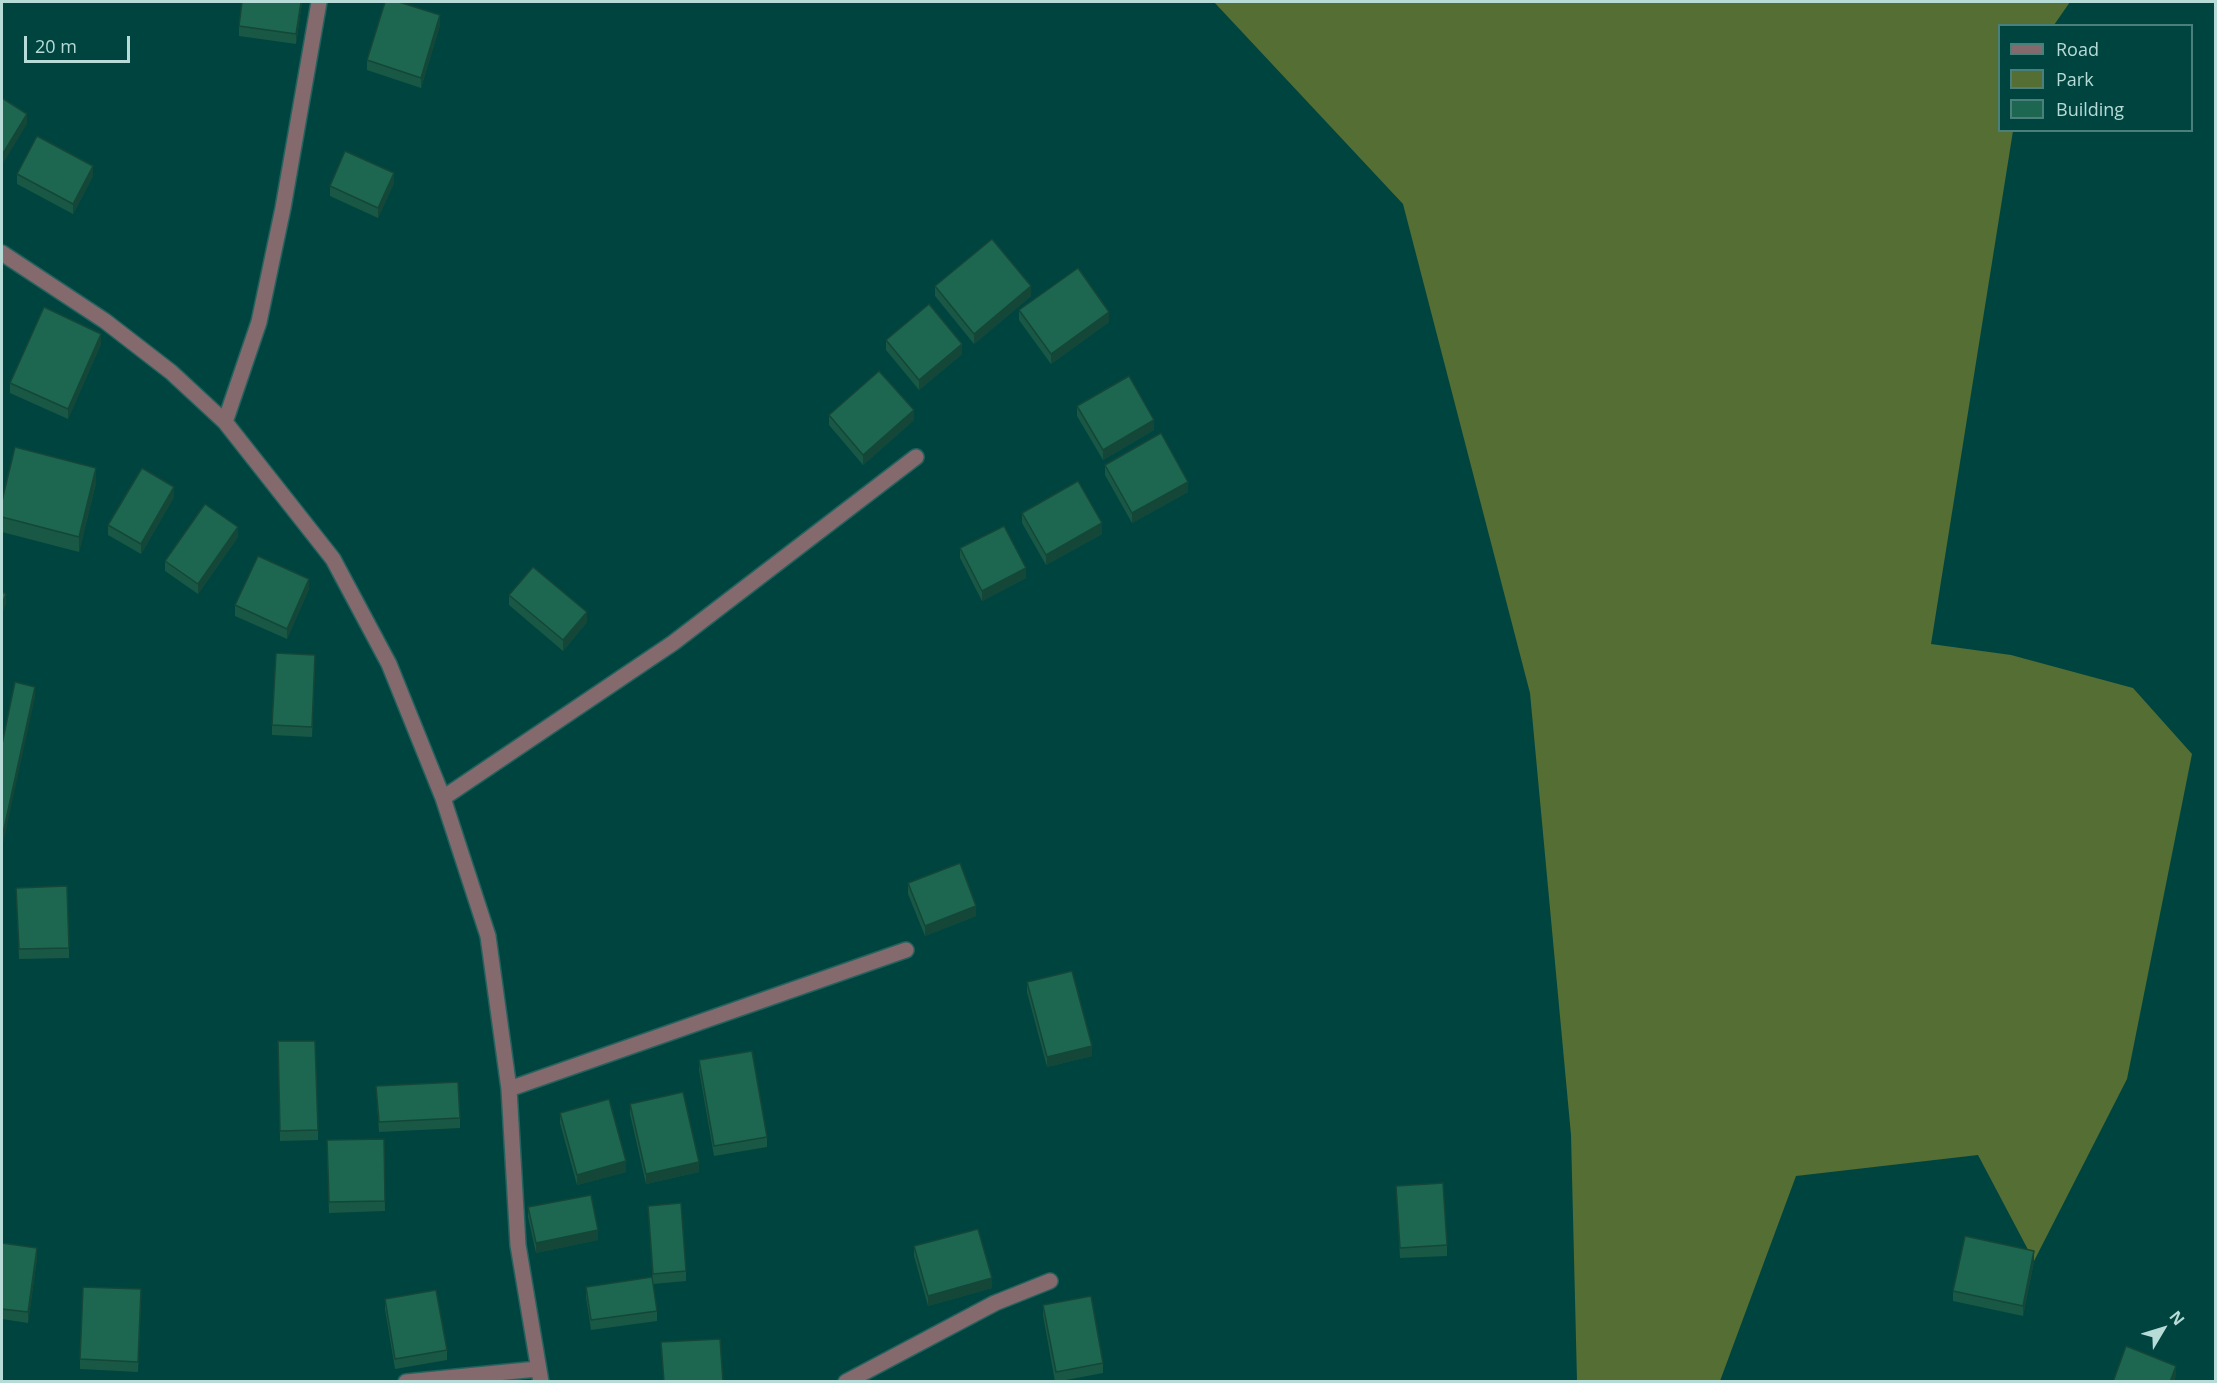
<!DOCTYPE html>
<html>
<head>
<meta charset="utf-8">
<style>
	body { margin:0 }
	#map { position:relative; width:2217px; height:1383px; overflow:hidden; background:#004440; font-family:"Open Sans",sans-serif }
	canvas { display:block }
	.frame { position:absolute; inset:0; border:3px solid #b7dbd7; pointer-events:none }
	.legend { position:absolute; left:1998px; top:24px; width:195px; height:108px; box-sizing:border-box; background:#004440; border:2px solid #49807c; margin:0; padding:8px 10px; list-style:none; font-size:18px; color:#b7dbd7 }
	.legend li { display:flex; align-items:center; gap:12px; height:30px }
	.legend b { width:30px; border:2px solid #49807c }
	.north { position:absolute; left:2133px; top:1299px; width:60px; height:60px; -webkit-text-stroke:4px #004440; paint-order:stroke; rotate:52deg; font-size:16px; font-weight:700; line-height:24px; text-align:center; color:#b7dbd7 }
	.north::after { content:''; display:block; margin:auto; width:21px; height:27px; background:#b7dbd7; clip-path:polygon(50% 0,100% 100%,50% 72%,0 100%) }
	.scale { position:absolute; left:24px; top:36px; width:106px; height:27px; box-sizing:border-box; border:3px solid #b7dbd7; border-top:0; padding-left:8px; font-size:18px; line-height:21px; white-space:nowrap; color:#b7dbd7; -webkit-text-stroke:4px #004440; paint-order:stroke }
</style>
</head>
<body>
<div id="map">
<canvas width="2217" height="1383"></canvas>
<div class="frame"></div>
<ul class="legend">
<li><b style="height:8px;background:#84696d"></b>Road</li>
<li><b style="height:16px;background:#546e34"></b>Park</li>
<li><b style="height:16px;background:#1d6650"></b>Building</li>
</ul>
<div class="north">N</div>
<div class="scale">20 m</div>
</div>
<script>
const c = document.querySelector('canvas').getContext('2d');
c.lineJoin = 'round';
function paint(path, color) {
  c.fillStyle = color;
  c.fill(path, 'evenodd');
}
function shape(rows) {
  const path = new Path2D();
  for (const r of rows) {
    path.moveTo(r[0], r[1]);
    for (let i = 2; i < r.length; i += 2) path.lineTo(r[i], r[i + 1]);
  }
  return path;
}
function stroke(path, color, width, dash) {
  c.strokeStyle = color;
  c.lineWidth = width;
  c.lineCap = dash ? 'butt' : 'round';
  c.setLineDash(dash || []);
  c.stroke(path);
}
paint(shape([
	[1214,2,2070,2,2054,25,2000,26,2000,130,2013,131,1931,644,2011,655,2133,688,2192,754,2127,1079,2034,1261,1978,1155,1796,1176,1720,1381,1577,1381,1571,1135,1530,693,1403,204]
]), '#546e34');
const minor = shape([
	[2,253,105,321,171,372,225,422,333,559,389,664,443,798,488,936,509,1089,518,1245,541,1382],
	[225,422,259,322,283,208,319,2],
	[443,798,673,643,916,457],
	[509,1089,906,950],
	[406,1382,537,1369],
	[846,1382,995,1303,1050,1281]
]);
stroke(minor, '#25625e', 18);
stroke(minor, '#84696d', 15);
paint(shape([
	[302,2,296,44,239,36,239,26],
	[440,25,421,88,367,70,367,60],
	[17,174,93,176,73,214,17,184],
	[394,183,378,218,330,196,330,186],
	[935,286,1031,296,974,344,935,296],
	[1019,310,1109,322,1051,364,1019,320],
	[886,340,962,354,919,390,886,350],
	[101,344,68,419,10,393,10,383],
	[1077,406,1154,430,1103,460,1077,416],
	[829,415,914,420,863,465,829,425],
	[1105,465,1188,492,1132,523,1105,475],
	[96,483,79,552,2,532,2,501],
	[174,497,141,554,108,535,108,525],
	[1022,513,1102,534,1046,565,1022,523],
	[238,537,198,594,165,571,165,561],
	[960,548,1026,578,982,601,960,558],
	[309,589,287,639,235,616,235,605],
	[509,595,587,622,563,651,509,605],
	[315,665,312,737,272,735,272,725],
	[908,883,976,916,925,936,908,894],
	[16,888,69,948,69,958,19,959],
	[1027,982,1092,1056,1047,1067,1027,992],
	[278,1041,318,1130,318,1140,280,1141],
	[699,1060,767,1137,767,1147,714,1156,699,1070],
	[376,1086,460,1118,460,1128,379,1132],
	[630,1104,699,1172,646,1184,630,1114],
	[560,1113,626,1172,577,1185,560,1123],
	[384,1139,385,1211,329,1213,327,1140],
	[1396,1186,1447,1245,1447,1256,1400,1258],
	[648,1206,686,1271,686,1281,653,1284],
	[528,1207,598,1240,536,1253,528,1217],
	[2,1243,37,1258,28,1323,2,1319],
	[914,1246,992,1288,928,1306,914,1256],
	[2034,1261,2023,1316,1953,1301,1953,1291],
	[586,1287,657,1311,657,1321,591,1330,586,1297],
	[385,1299,447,1350,447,1360,395,1369,385,1309],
	[141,1300,138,1372,80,1369,80,1359],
	[1043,1305,1103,1363,1103,1373,1055,1382,1043,1315]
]), '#195845');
paint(shape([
	[301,2,302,2,296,44,296,34],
	[440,15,440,25,421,88,421,78],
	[27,114,27,124,2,165,2,155],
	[93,166,93,176,73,214,73,204],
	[394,173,394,183,378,218,378,208],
	[1031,286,1031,296,974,344,974,334],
	[1109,312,1109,322,1051,364,1051,354],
	[101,334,101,344,68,419,68,409],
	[962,344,962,354,919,390,919,380],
	[914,410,914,420,863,465,863,455],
	[1154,420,1154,430,1103,460,1103,450],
	[96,468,96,483,79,552,79,537],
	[1188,482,1188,492,1132,523,1132,513],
	[174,487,174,497,141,554,141,544],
	[1102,523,1102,534,1046,565,1046,555],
	[238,527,238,537,198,594,198,584],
	[1026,568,1026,578,982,601,982,591],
	[309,579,309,589,287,639,287,629],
	[6,594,6,604,2,614,2,604],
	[587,612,587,622,563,651,563,640],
	[35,687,35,697,2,848,2,838],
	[976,906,976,916,925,936,925,926],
	[1092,1046,1092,1056,1047,1067,1047,1057],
	[626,1161,626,1172,577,1185,577,1175],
	[699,1162,699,1172,646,1184,646,1174],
	[598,1230,598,1240,536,1253,536,1243],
	[37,1248,37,1258,28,1323,28,1312],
	[2034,1251,2034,1261,2023,1316,2023,1306],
	[992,1278,992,1288,928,1306,928,1296],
	[2176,1366,2176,1376,2174,1382,2170,1382]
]), '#144738');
const building = shape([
	[242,2,301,2,296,34,239,26,242,2],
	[385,2,399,2,440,15,421,78,367,60,385,2],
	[2,98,27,114,2,155,2,98],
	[37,136,93,166,73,204,17,174,37,136],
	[345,151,394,173,378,208,330,186,345,151],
	[992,239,1031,286,974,334,935,286,992,239],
	[1078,268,1109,312,1051,354,1019,310,1078,268],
	[929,304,962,344,919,380,886,340,929,304],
	[44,307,101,334,68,409,10,383,44,307],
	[879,371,914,410,863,455,829,415,879,371],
	[1129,376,1154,420,1103,450,1077,406,1129,376],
	[1161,433,1188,482,1132,513,1105,465,1161,433],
	[15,447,96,468,79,537,2,517,2,501,15,447],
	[142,468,174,487,141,544,108,525,142,468],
	[1078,481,1102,523,1046,555,1022,513,1078,481],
	[205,504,238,527,198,584,165,561,205,504],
	[1004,526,1026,568,982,591,960,548,1004,526],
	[258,556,309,579,287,629,235,605,258,556],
	[533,567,587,612,563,640,509,595,533,567],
	[2,592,6,594,2,604,2,592],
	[276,653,315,655,312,727,272,725,276,653],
	[15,682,35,687,2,838,2,744,15,682],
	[960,863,976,906,925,926,908,883,960,863],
	[67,886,69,948,19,949,16,888,67,886],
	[1072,971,1092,1046,1047,1057,1027,982,1072,971],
	[278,1041,315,1041,318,1130,280,1131,278,1041],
	[752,1051,767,1137,714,1146,699,1060,752,1051],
	[458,1082,460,1118,379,1122,376,1086,458,1082],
	[683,1092,699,1162,646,1174,630,1104,683,1092],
	[609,1099,626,1161,577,1175,560,1113,609,1099],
	[384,1139,385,1201,329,1202,327,1140,384,1139],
	[1443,1183,1447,1245,1400,1248,1396,1186,1443,1183],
	[591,1195,598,1230,536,1243,528,1207,591,1195],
	[681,1203,686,1271,653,1274,648,1206,681,1203],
	[978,1229,992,1278,928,1296,914,1246,978,1229],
	[1965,1236,2034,1251,2023,1306,1953,1291,1965,1236],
	[2,1243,37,1248,28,1312,2,1309,2,1243],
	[652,1277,657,1311,591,1320,586,1287,652,1277],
	[83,1287,141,1289,138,1362,80,1359,83,1287],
	[436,1290,447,1350,395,1359,385,1299,436,1290],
	[1091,1296,1103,1363,1056,1372,1043,1305,1091,1296],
	[720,1339,723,1382,664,1382,661,1342,720,1339],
	[2126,1346,2176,1366,2170,1382,2113,1382,2126,1346]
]);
paint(building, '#1d6650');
stroke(building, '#144738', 1.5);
</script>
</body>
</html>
